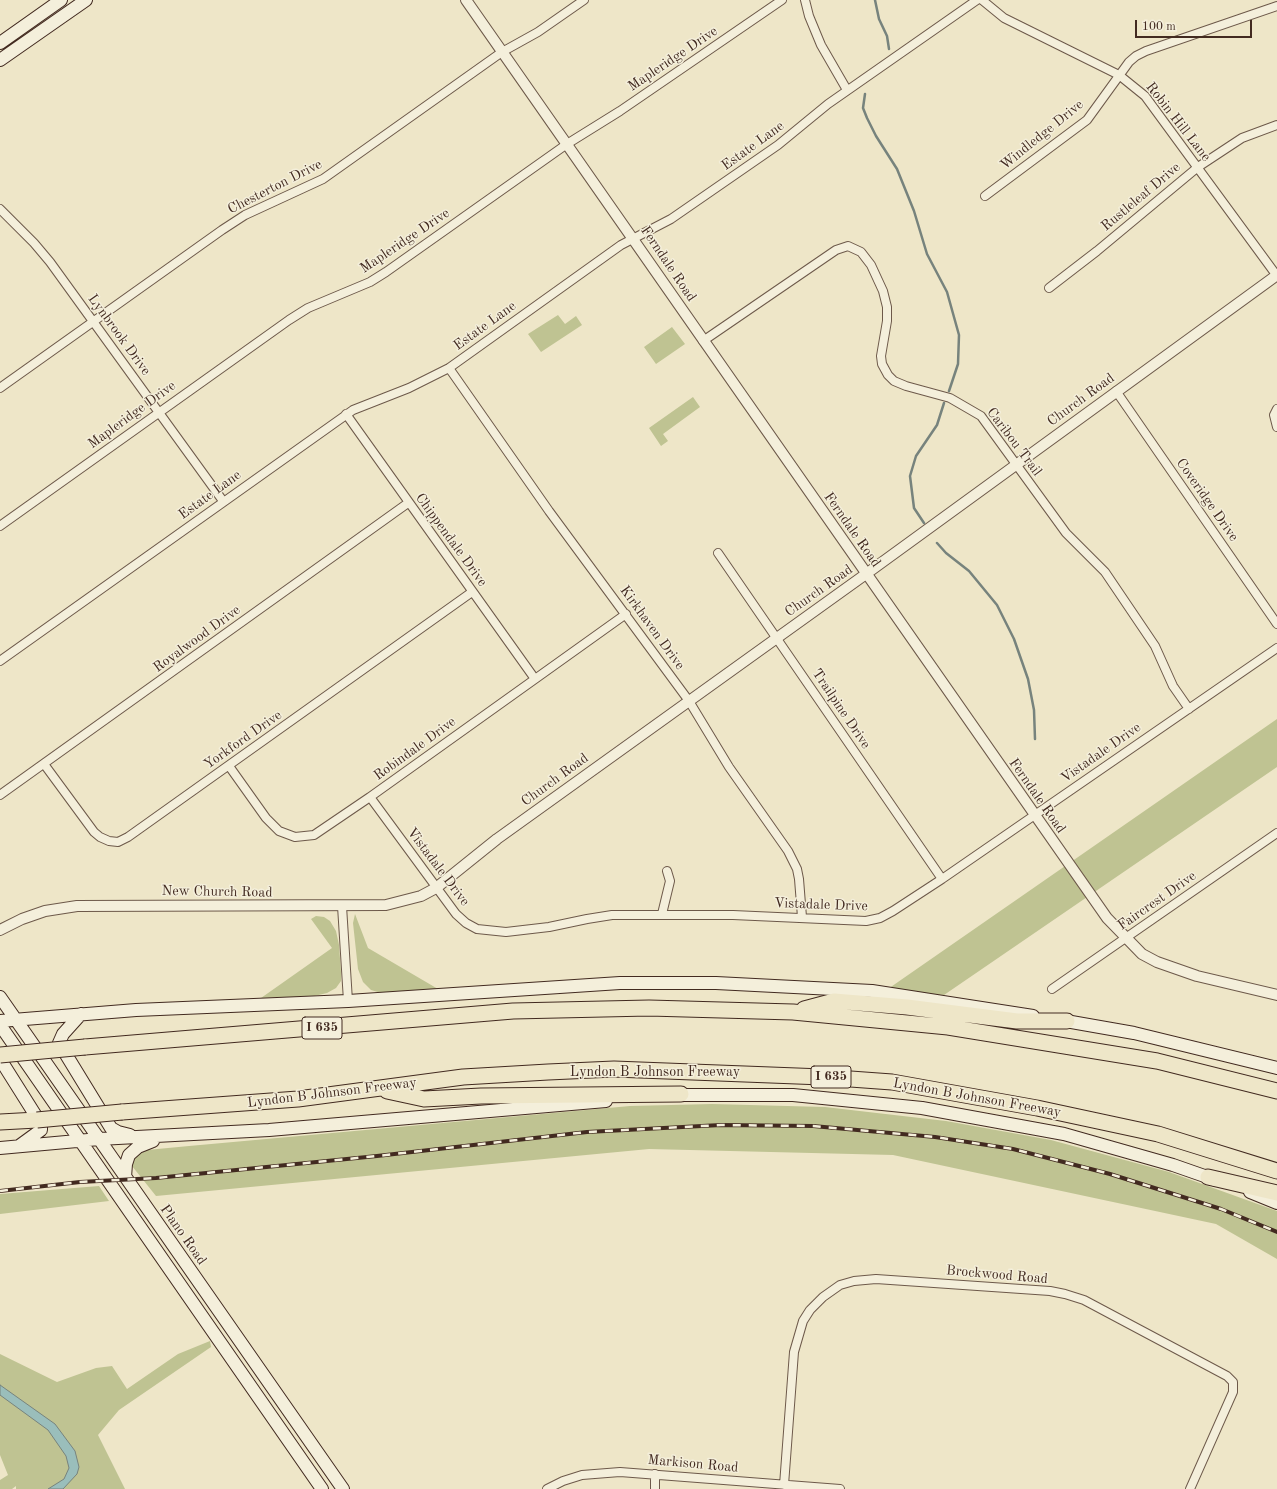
<!DOCTYPE html>
<html>
<head>
<meta charset="utf-8">
<style>
	body { margin:0 }
	#map { position:relative; width:1277px; height:1489px; overflow:hidden; background:#eee6c8; font-family:"Old Standard TT",serif }
	canvas { display:block }
	.scale { position:absolute; left:1135px; top:20px; width:117px; height:18px; box-sizing:border-box; border:2px solid #422a20; border-top:0; padding-left:5px; font-size:12px; line-height:14px; white-space:nowrap; color:#422a20; -webkit-text-stroke:3px #f4efdb; paint-order:stroke }
</style>
</head>
<body>
<div id="map">
<canvas width="1277" height="1489"></canvas>
<div class="scale">100 m</div>
</div>
<script>
const c = document.querySelector('canvas').getContext('2d');
c.lineJoin = 'round';
function paint(path, color) {
  c.fillStyle = color;
  c.fill(path, 'evenodd');
}
function shape(rows) {
  const path = new Path2D();
  for (const r of rows) {
    path.moveTo(r[0], r[1]);
    for (let i = 2; i < r.length; i += 2) path.lineTo(r[i], r[i + 1]);
  }
  return path;
}
function stroke(path, color, width, dash) {
  c.strokeStyle = color;
  c.lineWidth = width;
  c.lineCap = dash ? 'butt' : 'round';
  c.setLineDash(dash || []);
  c.stroke(path);
}
function label(font, color, halo, rows, align = 'center') {
  c.font = font + ' "Old Standard TT",serif';
  c.lineWidth = 3;
  c.setLineDash([]);
  c.textBaseline = 'middle';
  c.strokeStyle = halo;
  c.fillStyle = color;
  for (const [text, x, y, turn = 0] of rows) {
    c.save();
    c.translate(x, y);
    c.rotate((+turn || 0) * Math.PI / 180);
    c.textAlign = isNaN(turn) ? turn : align;
    if (halo) c.strokeText(text, 0, 0);
    c.fillText(text, 0, 0);
    c.restore();
  }
}
paint(shape([
	[558,315,565,324,576,316,582,325,541,352,528,334],
	[672,327,685,344,656,364,644,347],
	[693,397,700,407,663,434,668,441,661,446,649,428],
	[1277,719,1277,767,944,995,885,991],
	[355,914,368,948,438,989,381,993,371,990,363,982,358,969,353,923],
	[316,916,324,917,330,921,336,931,339,945,341,972,341,981,336,988,327,993,310,997,261,998,332,948,311,919],
	[712,1104,825,1107,946,1121,1051,1140,1169,1172,1277,1211,1277,1259,1216,1224,893,1155,649,1149,156,1196,132,1166,134,1157,147,1150,189,1146,630,1106],
	[99,1186,109,1201,0,1214,0,1194],
	[210,1341,211,1347,119,1410,98,1435,125,1489,16,1489,16,1486,12,1489,0,1489,0,1480,8,1475,0,1455,0,1354,57,1382,96,1368,112,1366,127,1389,178,1354]
]), '#bfc392');
const water = shape([
	[0,1385,55,1424,75,1451,79,1467,77,1474,63,1489,48,1489,64,1479,69,1468,66,1456,48,1430,0,1395,0,1385]
]);
paint(water, '#9abebb');
stroke(water, '#77837d', 1);
stroke(shape([
	[875,0,879,19,887,36,889,49],
	[865,94,863,108,867,118,876,136,897,169,914,211,927,254,947,292,959,335,958,364,949,391],
	[924,523,914,508,910,476,916,456,937,425,944,403],
	[937,543,946,553,969,571,997,605,1014,639,1028,679,1034,710,1035,739]
]), '#77837d', 2.5);
const minor = shape([
	[805,0,809,16,821,45,847,90],
	[982,0,1004,18,1119,75,1145,96,1277,276],
	[985,196,1087,120,1129,62,1136,56,1146,51,1277,6],
	[0,209,34,243,50,262,223,501],
	[1049,288,1097,251,1198,167,1242,138,1277,125],
	[703,341,836,250,848,246,861,252,871,265,883,291,887,307,887,321,881,356,882,364,888,375,894,381,906,386,950,398,981,416,1066,533,1105,572,1155,646,1173,686,1189,709],
	[449,368,549,511,689,701,729,767,788,851,797,869,799,879,802,917],
	[0,388,222,230,245,215,323,179,502,52,538,32,584,0],
	[1116,391,1277,624],
	[1277,409,1274,415,1277,427],
	[346,414,535,679],
	[0,526,289,320,308,308,370,282,386,272,567,144,620,111,782,0],
	[718,553,942,879],
	[0,661,353,410,409,388,449,368,621,245,671,219,778,145,828,104,977,0],
	[44,764,94,832,100,837,109,841,118,842,128,837,472,592],
	[229,766,266,818,279,831,295,837,314,835,370,797,626,614],
	[0,795,408,503],
	[370,797,456,914,466,923,477,929,506,932,549,927,587,919,612,915,733,915,866,921,880,918,893,911,942,879,1277,648],
	[342,906,348,1001],
	[662,914,670,881,667,871],
	[1052,989,1277,833],
	[784,1485,794,1352,803,1321,810,1310,823,1297,840,1285,854,1281,876,1279,1050,1291,1065,1294,1084,1300,1227,1376,1233,1382,1233,1392,1190,1489],
	[547,1489,563,1481,582,1475,620,1472,840,1489],
	[655,1489,655,1474]
]);
const tertiary = shape([
	[466,0,1107,918,1142,954,1157,962,1197,976,1277,995],
	[0,930,22,919,45,911,77,906,386,905,421,896,436,888,497,839,866,574,1277,275]
]);
const secondary = shape([
	[0,43,61,0],
	[0,60,86,0],
	[0,997,343,1489],
	[81,1014,63,1034,59,1043,111,1128,118,1132,130,1135],
	[1060,1020,1134,1033,1277,1068],
	[0,1021,136,1010,348,1001,620,983,716,983,872,991,1033,1016],
	[0,1025,322,1489],
	[0,1059,41,1124,41,1130,19,1146],
	[672,1095,793,1095,922,1108,1064,1134,1173,1165,1216,1180],
	[0,1148,99,1139,269,1130,606,1101],
	[125,1177,126,1164,129,1155,138,1147,153,1141],
	[1250,1192,1277,1203]
]);
const motorway = shape([
	[804,1009,834,1001,907,1007,1017,1021,1067,1021],
	[85,1047,513,1011,649,1008,793,1012,948,1027,1157,1061,1277,1091],
	[387,1091,424,1099,481,1096,681,1094],
	[122,1112,298,1099,463,1077,548,1072,614,1069,823,1077,892,1082,1037,1108,1158,1134,1277,1171],
	[0,1122,37,1120],
	[1208,1177,1277,1193]
]);
stroke(minor, '#6d594a', 10);
stroke(tertiary, '#6d594a', 12);
stroke(secondary, '#422a20', 14);
stroke(motorway, '#422a20', 17);
stroke(minor, '#f4efdb', 8);
stroke(tertiary, '#f4efdb', 10);
stroke(secondary, '#f4efdb', 12);
stroke(motorway, '#eee6c8', 15);
const rail = shape([
	[0,1191,80,1182,156,1178,377,1156,587,1132,721,1125,813,1126,935,1137,1013,1149,1110,1174,1221,1209,1277,1232]
]);
stroke(rail, '#422a20', 4);
stroke(rail, '#f4efdb', 2.5, [8]);
const motorwayBridge = shape([
	[0,1055,85,1047],
	[37,1120,122,1112]
]);
stroke(motorwayBridge, '#422a20', 17, []);
stroke(motorwayBridge, '#eee6c8', 15);
for (const [x, y, w] of [
	[322,1028,40],
	[831,1077,40]
]) {
  const box = new Path2D();
  box.roundRect(x - w / 2, y - 11, w, 22, 3);
  c.fillStyle = '#f4efdb';
  c.fill(box);
  stroke(box, '#422a20', 1);
}
label('bold 13px', '#422a20', null, [
	["I 635",322,1028],
	["I 635",831,1077]
]);
label('14px', '#422a20', '#f4efdb', [
	["Mapleridge Drive",673,59,-34],
	["Robin Hill Lane",1178,122,52],
	["Windledge Drive",1042,135,-39],
	["Estate Lane",753,146,-36],
	["Chesterton Drive",275,187,-27],
	["Rustleleaf Drive",1141,197,-40],
	["Mapleridge Drive",405,241,-34],
	["Ferndale Road",668,264,56],
	["Estate Lane",485,326,-36],
	["Lynbrook Drive",119,335,54],
	["Church Road",1081,400,-36],
	["Mapleridge Drive",132,415,-36],
	["Caribou Trail",1014,442,53],
	["Estate Lane",210,495,-36],
	["Coveridge Drive",1207,500,55],
	["Ferndale Road",852,530,55],
	["Chippendale Drive",451,540,54],
	["Church Road",819,591,-35],
	["Kirkhaven Drive",652,628,54],
	["Royalwood Drive",197,639,-36],
	["Trailpine Drive",841,709,56],
	["Yorkford Drive",243,740,-35],
	["Robindale Drive",415,749,-36],
	["Vistadale Drive",1101,753,-35],
	["Church Road",555,780,-36],
	["Ferndale Road",1037,796,55],
	["Vistadale Drive",438,867,53],
	["New Church Road",217,892,1],
	["Faircrest Drive",1157,901,-35],
	["Vistadale Drive",821,905,2],
	["Lyndon B Johnson Freeway",655,1072],
	["Lyndon B Johnson Freeway",332,1093,-7],
	["Lyndon B Johnson Freeway",977,1098,10],
	["Plano Road",183,1235,55],
	["Brockwood Road",997,1275,5],
	["Markison Road",693,1464,5]
]);
</script>
</body>
</html>
